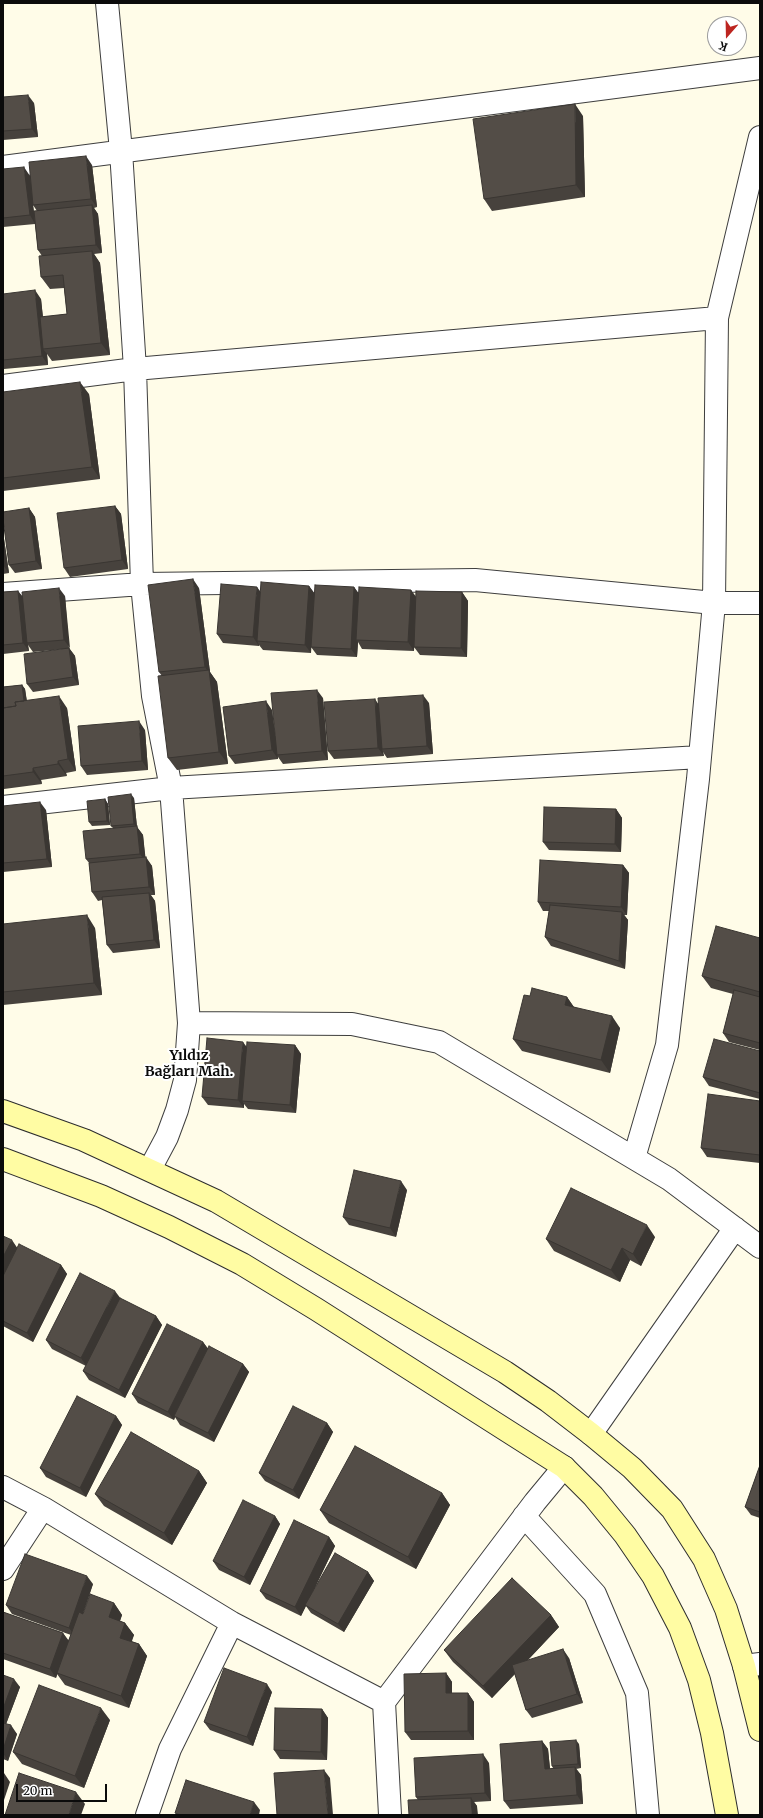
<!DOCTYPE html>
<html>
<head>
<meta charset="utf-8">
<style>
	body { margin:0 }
	#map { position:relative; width:763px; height:1818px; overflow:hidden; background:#fffce8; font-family:Merriweather,serif }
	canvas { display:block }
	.frame { position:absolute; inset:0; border:4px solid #0b0b0b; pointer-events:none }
	.north { position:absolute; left:707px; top:16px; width:40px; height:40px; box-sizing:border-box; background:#fff; border:1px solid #9d9d9d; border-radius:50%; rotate:200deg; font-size:11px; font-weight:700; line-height:16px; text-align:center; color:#0b0b0b }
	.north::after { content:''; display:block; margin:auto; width:14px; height:18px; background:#bd2520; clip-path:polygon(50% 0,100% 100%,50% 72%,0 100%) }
	.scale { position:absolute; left:16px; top:1784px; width:91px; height:18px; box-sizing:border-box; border:2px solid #0b0b0b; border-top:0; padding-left:5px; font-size:12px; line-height:14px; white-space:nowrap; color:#0b0b0b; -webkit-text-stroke:3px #fff; paint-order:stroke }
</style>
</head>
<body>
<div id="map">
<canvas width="763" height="1818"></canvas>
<div class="frame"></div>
<div class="north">K</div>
<div class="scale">20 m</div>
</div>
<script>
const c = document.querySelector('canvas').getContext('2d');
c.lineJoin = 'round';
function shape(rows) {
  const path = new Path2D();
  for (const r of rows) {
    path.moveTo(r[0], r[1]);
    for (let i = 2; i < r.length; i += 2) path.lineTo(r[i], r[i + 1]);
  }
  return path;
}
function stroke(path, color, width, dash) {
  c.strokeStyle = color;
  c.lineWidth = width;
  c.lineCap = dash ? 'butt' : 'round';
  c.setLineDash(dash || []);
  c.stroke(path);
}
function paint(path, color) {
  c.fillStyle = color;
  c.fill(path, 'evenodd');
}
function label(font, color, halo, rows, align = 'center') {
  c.font = font + ' Merriweather,serif';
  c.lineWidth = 4;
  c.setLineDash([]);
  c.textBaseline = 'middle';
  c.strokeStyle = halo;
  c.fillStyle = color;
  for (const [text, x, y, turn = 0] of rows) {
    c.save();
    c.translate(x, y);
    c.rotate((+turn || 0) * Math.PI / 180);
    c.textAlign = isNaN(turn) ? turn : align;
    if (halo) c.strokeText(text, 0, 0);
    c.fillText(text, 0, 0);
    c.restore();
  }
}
const street = shape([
	[107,3,121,151,135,369,142,584,153,696,171,788,189,1023,185,1080,177,1110,167,1137,150,1169],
	[3,167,760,68],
	[3,386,135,369,717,318],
	[3,594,142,584,475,580,714,603,760,603],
	[3,807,171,788,700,757],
	[189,1023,352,1024,439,1042,669,1179,760,1247],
	[634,1158,667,1045,698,779,714,603,717,318,760,137],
	[591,1434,735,1228],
	[3,1487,43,1508,232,1623,384,1702,390,1815],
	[524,1516,595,1594,637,1693,648,1815],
	[3,1569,43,1508],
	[744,1666,760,1664],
	[384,1702,535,1502,564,1467],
	[147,1815,170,1749,232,1623]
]);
const secondary = shape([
	[3,1111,84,1140,216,1201,505,1372,548,1401,591,1434,632,1468,672,1509,704,1559,726,1609,744,1666,760,1730],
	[3,1159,101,1196,169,1227,242,1264,316,1309,564,1467,593,1496,625,1535,653,1576,680,1628,699,1680,712,1733,727,1815]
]);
stroke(street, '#3e3e3e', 24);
stroke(secondary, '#2d2d2d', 24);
stroke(street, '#fff', 22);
stroke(secondary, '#fffca3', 22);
paint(shape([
	[3,97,34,103,38,137,3,140],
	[583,116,585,197,492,211,484,199],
	[92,165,97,207,94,208,98,214,102,253,94,254,100,263,110,355,52,361,47,354,48,365,4,369,3,368,3,294,41,299,43,317,67,314,64,288,50,289,41,277,42,256,38,250,35,224,3,227,3,169,30,176],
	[33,205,37,211,34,211],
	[3,392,89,394,100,479,3,491],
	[115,506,121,514,128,569,70,577,64,568],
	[29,508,35,517,42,569,15,573,9,565],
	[3,532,9,573,3,574],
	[309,586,314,593,354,587,358,593,411,590,415,597,462,592,468,601,467,657,420,655,414,647,414,651,362,649,358,642,357,657,317,655,311,647,311,653,263,650,259,645,259,646,223,643,217,634,261,592],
	[199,588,210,672,217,682,228,764,177,770,168,758,162,676,159,672],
	[18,591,23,597,65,596,69,648,75,656,79,685,33,692,27,684,64,649,33,652,28,645,29,651,3,654,3,592],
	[22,685,25,689,27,701,67,708,76,771,66,773,67,776,41,780,42,784,4,789,3,788,3,687],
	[323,698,328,760,283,764,278,757,278,759,235,764,229,756,272,710,275,736],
	[429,703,433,754,387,758,383,752,384,756,334,759,328,751,378,705],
	[145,730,148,770,87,775,81,766],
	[134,798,137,827,143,835,145,857,152,866,155,895,151,895,155,901,160,948,113,953,107,945,102,900,98,901,92,892,89,863,86,859,113,828,111,826],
	[105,799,108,804,110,825,92,826,89,822],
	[3,806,46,810,52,867,3,872],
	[616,809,622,818,621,852,549,850,543,842],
	[623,865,629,873,627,915,624,915,628,920,625,969,551,946,545,937,549,911,543,911,538,902],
	[3,924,95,928,102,995,3,1005],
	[760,938,760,1050,729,1042,723,1033,733,994,711,988,702,976],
	[530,996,567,997,574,1007,620,1028,610,1073,522,1051,513,1039],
	[295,1045,301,1054,296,1113,248,1109,244,1104,244,1108,208,1105,202,1097,247,1047],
	[760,1051,760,1099,709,1086,703,1077],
	[760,1101,760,1163,707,1157,701,1148],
	[407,1190,396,1237,349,1225,343,1217],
	[3,1236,17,1248,61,1265,67,1274,33,1342,3,1326],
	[655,1237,641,1266,630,1260,620,1282,554,1251,546,1239],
	[121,1299,156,1316,162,1325,125,1398,89,1380,83,1371,86,1366,52,1349,46,1340],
	[203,1342,208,1349,243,1364,249,1372,214,1442,180,1425,175,1417,174,1420,138,1403,132,1394],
	[116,1416,122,1425,86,1497,46,1477,40,1468],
	[327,1423,333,1432,299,1499,265,1481,259,1473],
	[760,1465,760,1518,751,1515,745,1507],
	[199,1471,207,1483,172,1545,104,1506,95,1494],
	[442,1493,450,1505,416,1569,329,1523,320,1510],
	[275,1516,280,1524,250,1585,219,1570,213,1561],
	[329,1537,335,1546,312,1594,368,1572,374,1581,344,1632,311,1613,306,1606,301,1616,266,1599,260,1591],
	[93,1584,83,1614,114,1603,122,1615,120,1621,125,1623,134,1635,131,1641,139,1644,147,1656,129,1708,65,1685,57,1674,56,1678,3,1659,3,1612,63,1633,68,1641,71,1635,12,1614,6,1605],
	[551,1615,559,1627,527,1661,569,1658,583,1703,532,1718,526,1710,515,1674,492,1698,453,1662,444,1650],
	[446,1673,452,1682,452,1693,468,1693,474,1702,474,1740,411,1740,405,1732],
	[3,1675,20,1687,6,1724,17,1734,8,1761,3,1759],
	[272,1692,253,1746,210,1730,204,1722],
	[322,1709,328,1718,327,1760,280,1759,274,1750],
	[110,1720,84,1788,22,1764,13,1752],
	[542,1741,548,1749,550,1769,553,1768,552,1766,579,1744,581,1768,576,1769,581,1775,583,1804,510,1809,504,1801],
	[489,1763,491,1801,474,1802,477,1806,418,1800,416,1797]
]), '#47423d');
paint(shape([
	[28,95,34,103,38,137,32,129],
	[575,104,583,116,585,197,576,185],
	[86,156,92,165,97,207,91,199],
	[24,167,30,176,35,224,30,215],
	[92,205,98,214,102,253,96,245],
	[92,251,100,263,110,355,101,343],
	[35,290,41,299,46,349,43,349,47,354,48,365,42,356],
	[80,382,89,394,100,479,92,467],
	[115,506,121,514,128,569,122,560],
	[29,508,35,517,42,569,36,561],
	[3,532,9,573,3,565],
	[193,579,199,588,210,672,217,682,228,764,219,752,209,673,205,667],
	[309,586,315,594,311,653,305,645],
	[257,587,263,595,257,641,259,645,259,646,253,637],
	[354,587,360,595,356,640,358,642,357,657,351,649],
	[59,588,65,596,70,648,64,640],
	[411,590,417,598,414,651,408,642],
	[18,591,24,599,27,643,28,645,29,651,23,643],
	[462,592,468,601,467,657,461,648],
	[69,648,75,656,79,685,73,677],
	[22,685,25,689,28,711,25,706],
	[317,690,323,698,328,760,322,751],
	[423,695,429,703,433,754,427,746],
	[59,696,67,708,76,771,68,759],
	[375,699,381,708,382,749,383,752,384,756,378,748],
	[266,701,272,710,278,755,277,755,278,759,272,750],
	[139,721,145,730,148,770,142,761],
	[58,761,66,773,67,776,58,764],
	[33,768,41,780,42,784,33,772],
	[131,794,134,798,137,827,143,835,146,862,140,854,137,828,134,824],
	[105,799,108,804,110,825,107,821],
	[40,802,46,810,52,867,47,859],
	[616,809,622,818,621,852,615,844],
	[146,857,152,866,155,895,149,887],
	[623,865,629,873,627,915,621,907],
	[149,893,155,901,160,948,154,940],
	[622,912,628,920,625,969,619,961],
	[87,915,95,928,102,995,94,983],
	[567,997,575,1009,565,1005],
	[612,1016,620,1028,610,1073,601,1060],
	[243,1042,249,1050,242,1101,244,1104,244,1108,238,1100],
	[295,1045,301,1054,296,1113,290,1105],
	[401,1181,407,1190,396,1237,390,1228],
	[647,1225,655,1237,641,1266,633,1254],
	[12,1240,18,1249,3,1277,3,1257],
	[622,1248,630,1260,620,1282,611,1270],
	[61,1265,67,1274,33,1342,27,1333],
	[115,1291,121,1299,87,1367,81,1358],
	[156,1316,162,1325,125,1398,119,1390],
	[203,1342,209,1350,174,1416,175,1417,174,1420,168,1412],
	[243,1364,249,1372,214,1442,208,1433],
	[116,1416,122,1425,86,1497,80,1488],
	[327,1423,333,1432,299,1499,293,1490],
	[199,1471,207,1483,172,1545,164,1533],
	[442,1493,450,1505,416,1569,408,1557],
	[275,1516,280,1524,250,1585,244,1577],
	[329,1537,335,1546,301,1616,295,1607],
	[368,1572,374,1581,344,1632,338,1624],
	[87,1576,93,1584,75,1636,69,1628],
	[114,1603,122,1615,117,1629,109,1617],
	[551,1615,559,1627,492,1698,483,1686],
	[125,1623,134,1635,129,1650,120,1638],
	[63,1633,69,1641,56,1678,50,1669],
	[139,1644,147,1656,129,1708,121,1696],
	[563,1649,569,1658,583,1703,577,1694],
	[446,1673,452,1682,452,1702,446,1693],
	[14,1679,20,1687,5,1727,3,1724,3,1709],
	[267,1684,272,1692,253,1746,247,1737],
	[468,1693,474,1702,474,1740,468,1731],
	[101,1708,110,1720,84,1788,75,1776],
	[322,1709,328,1718,327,1760,321,1752],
	[11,1725,17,1734,8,1761,3,1753,3,1750],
	[576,1740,579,1744,581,1768,578,1764],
	[542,1741,548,1749,551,1778,545,1769],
	[483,1754,489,1763,491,1801,485,1793],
	[575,1767,581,1775,583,1804,577,1795],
	[324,1770,330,1778,333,1815,328,1815],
	[4,1773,10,1782,3,1803,3,1776],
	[76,1792,85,1804,81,1815,69,1815],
	[471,1798,477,1806,478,1815,472,1815],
	[254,1802,260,1810,259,1815,250,1815]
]), '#3a3632');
const building = shape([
	[28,95,32,129,3,131,3,97,28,95],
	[575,104,576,185,484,199,473,119,575,104],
	[86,156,91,199,33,205,29,162,86,156],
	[24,167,30,215,3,218,3,169,24,167],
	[92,205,96,245,38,250,34,211,92,205],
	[92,251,101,343,43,349,40,317,67,314,63,275,41,277,39,256,92,251],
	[35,290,42,356,3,360,3,294,35,290],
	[80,382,92,467,3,478,3,392,80,382],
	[115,506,122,560,64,568,57,513,115,506],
	[29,508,36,561,9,565,3,519,3,512,29,508],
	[193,579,205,667,159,672,148,585,193,579],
	[261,582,309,586,305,645,257,641,261,582],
	[221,584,257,587,253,637,217,634,221,584],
	[315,585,354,587,351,649,311,647,315,585],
	[359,587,411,590,408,642,356,640,359,587],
	[59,588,64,640,27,643,22,592,59,588],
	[18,591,23,643,3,645,3,592,18,591],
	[416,591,462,592,461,648,414,647,416,591],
	[69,648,73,677,27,684,24,654,69,648],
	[209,670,219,752,168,758,158,676,209,670],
	[22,685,24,701,15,702,16,706,3,708,3,687,22,685],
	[317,690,322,751,277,755,271,693,317,690],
	[423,695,427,746,382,749,378,698,423,695],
	[59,696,68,759,58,761,58,764,33,768,33,772,3,776,3,708,16,706,15,702,59,696],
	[375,699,378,748,328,751,324,702,375,699],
	[266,701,272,750,229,756,223,707,266,701],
	[139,721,142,761,81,766,78,726,139,721],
	[131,794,134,824,111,826,108,797,131,794],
	[105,799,107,821,89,822,87,801,105,799],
	[40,802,47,859,3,863,3,806,40,802],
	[544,807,616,809,615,844,543,842,544,807],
	[137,826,140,854,86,859,83,831,137,826],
	[146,857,149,887,92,892,89,863,146,857],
	[540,860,623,865,621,907,538,902,540,860],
	[149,893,154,940,107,945,102,897,149,893],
	[550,905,622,912,619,961,545,937,550,905],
	[87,915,94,983,3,992,3,924,87,915],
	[716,926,760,938,760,992,702,976,716,926],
	[532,988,567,997,565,1005,612,1016,601,1060,513,1039,524,995,530,996,532,988],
	[734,990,760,997,760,1043,723,1033,734,990],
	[207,1038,243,1042,238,1100,202,1097,207,1038],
	[714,1039,760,1051,760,1093,703,1077,714,1039],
	[247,1042,295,1045,290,1105,242,1101,247,1042],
	[708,1094,760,1101,760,1155,701,1148,708,1094],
	[354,1170,401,1181,390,1228,343,1217,354,1170],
	[571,1188,647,1225,633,1254,622,1248,611,1270,546,1239,571,1188],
	[3,1236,12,1240,3,1257,3,1236],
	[19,1244,61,1265,27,1333,3,1321,3,1276,19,1244],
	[80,1273,115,1291,81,1358,46,1340,80,1273],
	[120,1298,156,1316,119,1390,83,1371,120,1298],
	[167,1324,203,1342,168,1412,132,1394,167,1324],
	[209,1346,243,1364,208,1433,174,1416,209,1346],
	[77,1396,116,1416,80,1488,40,1468,77,1396],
	[293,1406,327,1423,293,1490,259,1473,293,1406],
	[131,1432,199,1471,164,1533,95,1494,131,1432],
	[355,1446,442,1493,408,1557,320,1510,355,1446],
	[760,1465,760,1512,745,1507,760,1465],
	[243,1500,275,1516,244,1577,213,1561,243,1500],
	[294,1520,329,1537,295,1607,260,1591,294,1520],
	[335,1553,368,1572,338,1624,305,1605,335,1553],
	[25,1554,87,1576,69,1628,6,1605,25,1554],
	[512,1578,551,1615,483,1686,444,1650,512,1578],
	[90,1594,114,1603,109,1617,125,1623,120,1638,139,1644,121,1696,57,1673,79,1612,83,1614,90,1594],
	[3,1612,63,1633,50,1669,3,1653,3,1612],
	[563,1649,577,1694,526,1710,512,1665,563,1649],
	[224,1668,267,1684,247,1737,204,1722,224,1668],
	[446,1673,446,1693,468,1693,468,1731,405,1732,404,1674,446,1673],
	[3,1675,14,1679,3,1709,3,1675],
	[39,1685,101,1708,75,1776,13,1752,39,1685],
	[275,1708,322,1709,321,1752,274,1750,275,1708],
	[3,1723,11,1725,3,1750,3,1723],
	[576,1740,578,1764,552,1766,550,1742,576,1740],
	[542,1741,545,1769,575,1767,577,1795,504,1801,500,1744,542,1741],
	[483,1754,485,1793,416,1797,414,1758,483,1754],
	[324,1770,328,1815,277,1815,274,1773,324,1770],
	[19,1773,76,1792,69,1815,5,1815,19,1773],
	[186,1780,254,1802,250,1815,180,1815,175,1813,186,1780],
	[471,1798,472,1815,409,1815,408,1800,471,1798]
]);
paint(building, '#534d47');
stroke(building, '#3a3632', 1);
label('bold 14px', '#0b0b0b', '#fff', [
	["Yıldız",189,1056],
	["Bağları Mah.",189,1072]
]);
</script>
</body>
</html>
